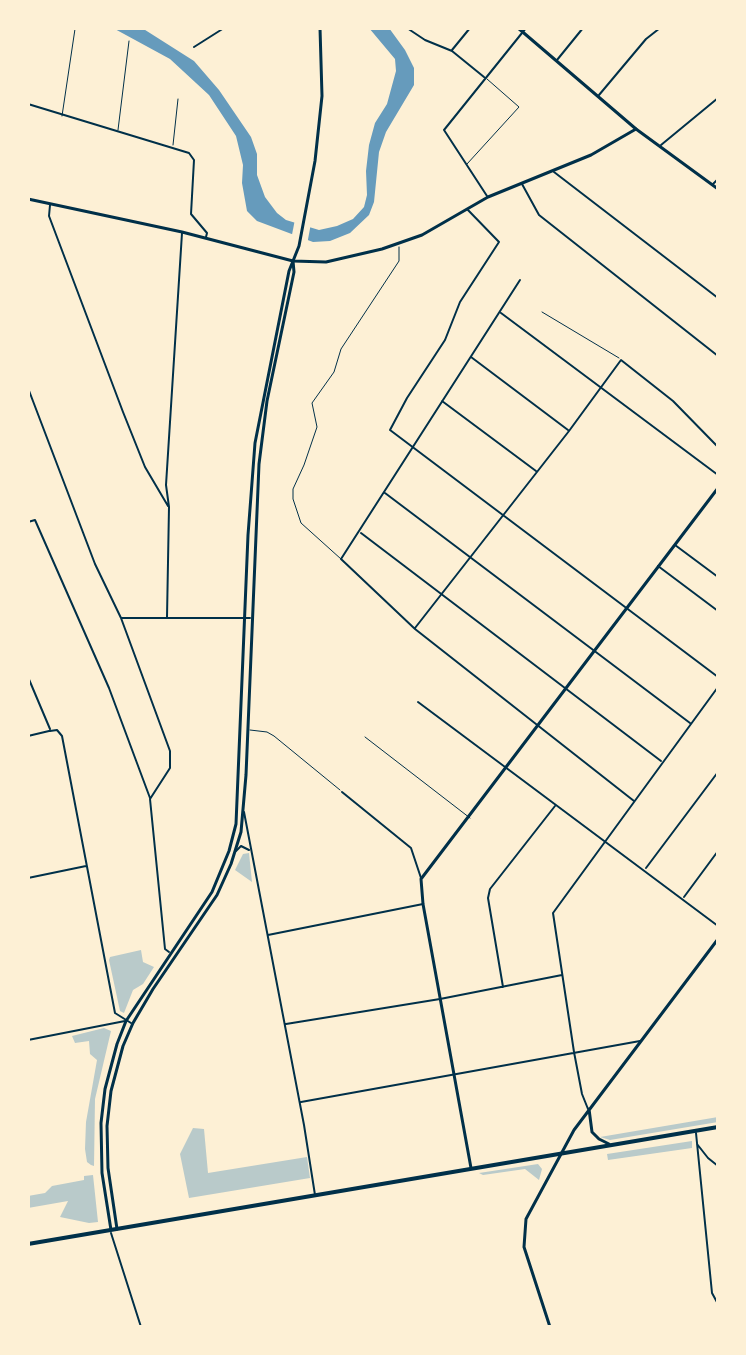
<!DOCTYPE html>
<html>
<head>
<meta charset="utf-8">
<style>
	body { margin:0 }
	#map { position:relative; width:746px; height:1355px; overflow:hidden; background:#fdf0d5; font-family:Mulish,sans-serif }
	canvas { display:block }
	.frame { position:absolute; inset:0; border:30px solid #fdf0d5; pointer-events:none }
</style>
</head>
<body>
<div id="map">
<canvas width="746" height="1355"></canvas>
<div class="frame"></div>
</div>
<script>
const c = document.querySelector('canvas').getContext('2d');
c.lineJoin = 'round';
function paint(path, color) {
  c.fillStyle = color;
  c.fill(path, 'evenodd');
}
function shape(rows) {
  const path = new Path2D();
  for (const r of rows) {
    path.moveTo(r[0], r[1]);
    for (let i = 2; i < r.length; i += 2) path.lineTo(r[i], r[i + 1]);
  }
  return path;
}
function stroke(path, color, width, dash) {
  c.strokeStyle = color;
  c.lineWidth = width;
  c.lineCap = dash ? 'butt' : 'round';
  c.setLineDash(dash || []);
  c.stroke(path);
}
paint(shape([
	[249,853,252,882,235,870,243,854],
	[141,950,143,962,154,967,143,984,133,990,124,1013,120,1011,109,960,110,957],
	[104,1028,111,1031,95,1099,94,1166,91,1165,87,1162,85,1149,86,1122,97,1060,90,1054,89,1041,75,1043,72,1036],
	[718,1117,718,1122,610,1140,600,1137],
	[193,1128,204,1129,208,1173,307,1157,310,1178,189,1198,180,1154],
	[692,1141,692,1148,608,1160,607,1154],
	[538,1164,542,1169,539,1180,525,1169,483,1175,479,1173],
	[93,1175,98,1222,89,1223,60,1217,68,1201,28,1208,28,1196,45,1193,52,1186,84,1180,84,1176]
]), '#b9caca');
paint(shape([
	[113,28,142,28,194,61,219,90,251,137,257,154,257,175,265,197,277,213,286,220,319,230,337,226,353,219,364,207,367,195,366,171,369,145,375,123,387,104,396,71,395,59,369,28,389,28,405,50,414,68,414,85,386,132,379,152,374,202,369,215,350,233,330,241,313,242,257,221,247,211,242,183,243,165,236,136,209,95,170,59]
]), '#669bbc');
paint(shape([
	[295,219,311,223,307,245,291,240]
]), '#fdf0d5');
stroke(shape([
	[62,116,75,29],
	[118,130,129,41],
	[173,145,178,99],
	[467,164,519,107,487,79],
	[542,312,619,358],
	[341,559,301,523,293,499,293,489,304,465,317,427,312,403,334,372,341,349,399,261,399,247],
	[250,730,267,732,274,736,340,790],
	[365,737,470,818]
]), '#003049', 1);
stroke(shape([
	[407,28,425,40,452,51,484,77],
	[194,47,224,28],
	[452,50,470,28],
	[557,60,583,28],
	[599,95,646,39,660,28],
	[28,104,189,153,194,160,191,214,207,233,206,237],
	[661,145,718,98],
	[554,172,718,298],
	[522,184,539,215,718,356],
	[713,184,718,179],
	[487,196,444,130,526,28],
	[50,205,49,216,123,412,145,467,168,506],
	[467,209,499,242,460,302,445,340,407,398,390,430,718,677],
	[520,280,341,559,415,629,634,801],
	[501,313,718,475],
	[471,357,568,430],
	[28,388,95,564,121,618,170,751,170,768,150,799,165,949,169,952],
	[442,401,536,471],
	[385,493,690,723],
	[28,522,35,520,109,688,150,798],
	[361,533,661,761],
	[675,545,718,577],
	[658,566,718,611],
	[167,617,169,507,166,485,182,233],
	[121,618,250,618],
	[415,628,569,431,621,360,673,401,718,447],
	[28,677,50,729],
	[418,702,718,926],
	[50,731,57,730,62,736,115,1013,131,1023],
	[28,736,49,731],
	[342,792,411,848,421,878],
	[244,812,304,1125,315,1195],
	[236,851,241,846,249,850],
	[646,868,718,772],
	[28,878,86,866],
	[684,897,718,851],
	[268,935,423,904],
	[503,987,488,898,490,889,555,806],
	[286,1024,440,999,562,975],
	[28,1040,125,1021],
	[301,1102,640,1041],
	[588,1109,582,1094,574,1052,553,913,718,687],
	[696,1133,712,1293,718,1304],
	[697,1144,708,1158,718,1166],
	[111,1233,141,1327]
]), '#003049', 2);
stroke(shape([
	[28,199,182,232,293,261,326,262,382,249,422,235,488,197,591,155,636,129],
	[471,1168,423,904,421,879,718,488]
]), '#003049', 3);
stroke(shape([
	[518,28,636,129,718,189],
	[589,1109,592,1132,599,1139,609,1144],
	[117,1229,108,1168,107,1126,111,1091,123,1046,133,1023,153,989,217,895,231,864,241,832,246,775,259,464,267,401,294,272,293,261],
	[111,1230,102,1173,101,1123,105,1089,117,1044,126,1021,212,892,229,851,236,824,248,535,255,443,289,271,299,246,315,161,322,96,320,28],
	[550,1327,524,1247,526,1219,574,1130,718,939]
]), '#003049', 3);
stroke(shape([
	[28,1244,718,1127]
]), '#003049', 4);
</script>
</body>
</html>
